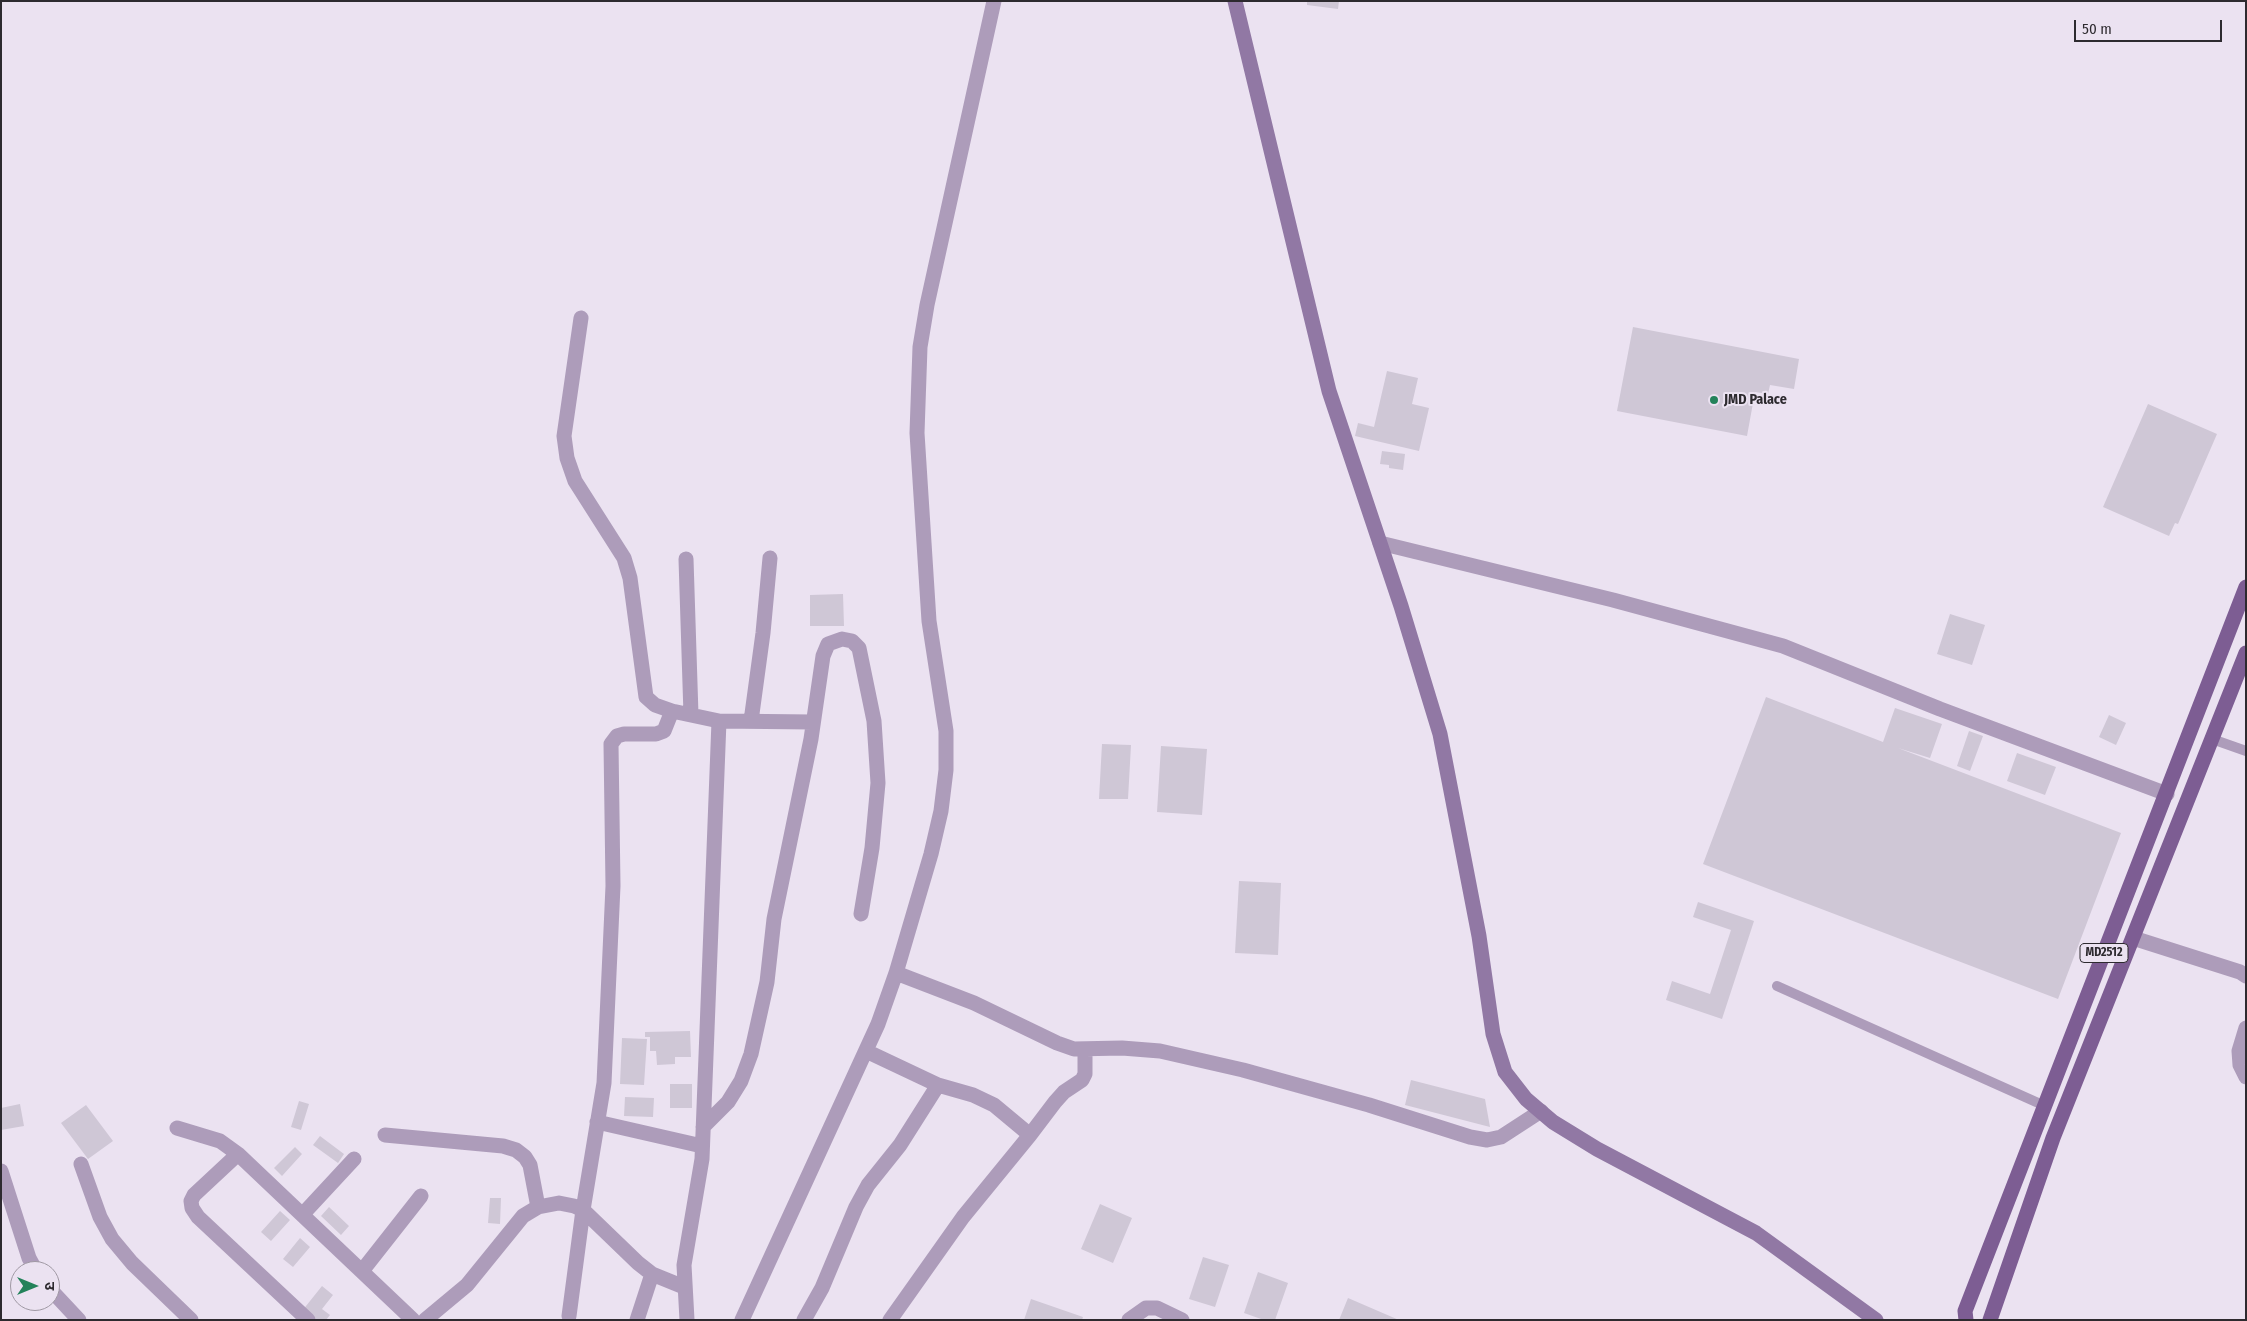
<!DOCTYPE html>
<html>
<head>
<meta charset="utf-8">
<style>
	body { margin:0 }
	#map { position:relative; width:2247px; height:1321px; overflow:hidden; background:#ebe2f1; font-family:"Fira Sans Condensed","Noto Sans Devanagari",sans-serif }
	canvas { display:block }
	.frame { position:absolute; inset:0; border:2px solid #2d2a2f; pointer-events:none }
	.north { position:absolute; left:10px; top:1261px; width:50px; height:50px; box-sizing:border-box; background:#ebe2f1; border:1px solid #9f98a3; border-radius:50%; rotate:90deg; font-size:14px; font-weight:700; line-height:20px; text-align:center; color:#2d2a2f }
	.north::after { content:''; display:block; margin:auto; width:18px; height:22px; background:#23825a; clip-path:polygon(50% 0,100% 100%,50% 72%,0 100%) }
	.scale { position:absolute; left:2074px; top:20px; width:148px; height:22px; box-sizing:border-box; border:2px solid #2d2a2f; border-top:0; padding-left:6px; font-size:15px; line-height:18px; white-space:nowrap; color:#2d2a2f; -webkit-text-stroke:4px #ebe2f1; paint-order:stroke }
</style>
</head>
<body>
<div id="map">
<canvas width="2247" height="1321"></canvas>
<div class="frame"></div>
<div class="north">उ</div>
<div class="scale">50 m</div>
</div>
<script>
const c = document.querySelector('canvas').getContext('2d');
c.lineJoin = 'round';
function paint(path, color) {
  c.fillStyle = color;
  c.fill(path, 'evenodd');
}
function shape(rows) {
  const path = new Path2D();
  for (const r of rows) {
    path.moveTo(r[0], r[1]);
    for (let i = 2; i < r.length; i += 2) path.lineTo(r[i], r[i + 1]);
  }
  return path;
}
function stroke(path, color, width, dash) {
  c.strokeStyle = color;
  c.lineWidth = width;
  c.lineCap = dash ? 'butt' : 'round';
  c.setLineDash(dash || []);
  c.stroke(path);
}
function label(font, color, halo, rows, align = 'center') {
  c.font = font + ' "Fira Sans Condensed",sans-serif';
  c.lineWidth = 4;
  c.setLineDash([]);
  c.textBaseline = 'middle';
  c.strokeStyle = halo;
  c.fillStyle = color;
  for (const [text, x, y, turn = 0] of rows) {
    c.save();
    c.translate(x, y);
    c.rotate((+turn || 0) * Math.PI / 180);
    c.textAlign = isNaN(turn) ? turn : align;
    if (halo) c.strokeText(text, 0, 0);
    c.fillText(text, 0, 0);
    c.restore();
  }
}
paint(shape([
	[1307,1,1339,1,1338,9,1307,5],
	[1633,327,1799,359,1794,389,1770,385,1768,394,1755,392,1747,436,1617,411],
	[1387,371,1418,378,1412,404,1429,408,1419,451,1355,436,1358,423,1374,427],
	[2148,404,2217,434,2178,524,2175,523,2169,536,2103,507],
	[1382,451,1405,454,1403,470,1389,468,1389,465,1380,464],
	[843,594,844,626,810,626,810,595],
	[1950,614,1985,625,1972,665,1937,654],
	[1766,697,1883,742,1895,708,1942,724,1930,758,1898,748,2121,833,2058,999,1703,864],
	[2109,715,2126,723,2116,745,2099,737],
	[1969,731,1983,736,1970,771,1957,766],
	[1102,744,1131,745,1128,799,1099,799],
	[1161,746,1207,749,1202,815,1157,812],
	[2017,753,2056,767,2045,795,2007,781],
	[1239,881,1281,883,1278,955,1235,953],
	[1698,902,1754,921,1722,1019,1666,1000,1672,981,1710,994,1731,930,1693,917],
	[690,1031,691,1057,675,1057,675,1064,657,1065,656,1051,650,1051,650,1037,645,1037,645,1032],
	[622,1038,647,1039,644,1085,620,1084],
	[1411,1080,1485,1099,1490,1127,1405,1105],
	[670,1084,692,1084,692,1108,670,1108],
	[625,1097,654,1098,653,1117,624,1116],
	[299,1101,309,1104,301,1130,291,1127],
	[20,1104,24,1126,1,1130,1,1108],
	[86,1105,113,1141,88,1159,61,1123],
	[320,1136,344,1154,338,1163,313,1145],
	[295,1147,302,1154,282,1176,274,1168],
	[490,1198,501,1198,500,1224,488,1223],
	[1100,1204,1132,1218,1113,1263,1081,1249],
	[329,1207,349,1226,341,1235,321,1216],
	[280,1211,290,1220,271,1241,261,1232],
	[300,1238,310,1247,293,1267,283,1259],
	[1203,1257,1229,1265,1215,1307,1189,1299],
	[1258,1272,1288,1283,1275,1320,1264,1320,1244,1313],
	[322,1286,333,1295,322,1309,330,1315,326,1320,313,1320,302,1311],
	[1348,1298,1399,1320,1339,1320],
	[1031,1299,1083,1317,1082,1320,1024,1320]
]), '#cfc7d6');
stroke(shape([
	[2212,739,2246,751],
	[1777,986,2045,1106]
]), '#ad9cba', 10);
stroke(shape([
	[581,318,564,436,567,458,575,481,624,558,630,578,646,697,655,705,672,711,719,721,813,722],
	[1380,543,1613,600,1783,646,1940,709,2167,794],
	[686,559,691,715],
	[751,721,763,633,770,558],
	[2133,938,2240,972,2246,976],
	[896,973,974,1003,1057,1043,1074,1049,1122,1048,1160,1051,1243,1070,1369,1105,1470,1137,1487,1140,1501,1137,1541,1111],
	[2246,1028,2239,1051,2240,1065,2246,1077],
	[866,1051,938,1085,973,1095,994,1105,1030,1135],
	[597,1122,702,1146],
	[703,1127,728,1102,741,1081,751,1054,767,982,774,919,811,739,823,656,828,644,842,639,852,641,859,648,874,721,878,783,872,848,861,914],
	[177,1128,220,1141,238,1154,413,1320],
	[385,1135,503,1146,516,1150,525,1157,530,1165,538,1207],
	[238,1154,194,1195,191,1201,192,1208,198,1217,308,1320],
	[81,1164,100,1217,112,1239,132,1263,191,1320],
	[1,1171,29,1258,36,1271],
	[303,1214,354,1159],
	[362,1271,421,1196],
	[50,1289,79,1320],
	[569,1316,583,1210,604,1083,613,886,611,744,617,736,624,734,656,734,664,731,672,711],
	[425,1320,467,1285,523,1216,538,1207,559,1203,574,1206,583,1210,638,1263,652,1274,684,1287],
	[637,1320,652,1274],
	[687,1320,684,1265,702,1159,719,721],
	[742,1320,878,1024,896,973,931,854,941,811,946,770,946,731,929,621,917,433,920,347,927,305,994,1],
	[804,1320,822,1288,856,1207,868,1185,900,1145,938,1085],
	[890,1320,963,1217,1030,1135,1055,1102,1064,1092,1082,1080,1085,1074,1085,1050],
	[1129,1320,1146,1308,1157,1308,1182,1320]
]), '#ad9cba', 15);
stroke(shape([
	[1235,1,1329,391,1401,606,1440,734,1479,936,1493,1034,1505,1072,1526,1099,1553,1122,1597,1149,1756,1233,1876,1320]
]), '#9178a4', 15);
stroke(shape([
	[1966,1320,1965,1311,2246,587],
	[1990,1320,2053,1138,2246,653]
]), '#7d5d93', 15);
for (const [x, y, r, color] of [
	[1714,400,5,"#23825a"]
]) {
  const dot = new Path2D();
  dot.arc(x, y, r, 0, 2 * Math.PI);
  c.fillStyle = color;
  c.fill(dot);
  stroke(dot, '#ebe2f1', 2);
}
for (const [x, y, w] of [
	[2104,953,48]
]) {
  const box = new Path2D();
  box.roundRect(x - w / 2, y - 9.5, w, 19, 4);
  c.fillStyle = '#ebe2f1';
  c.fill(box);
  stroke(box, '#2d2a2f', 1);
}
label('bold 12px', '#2d2a2f', null, [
	["MD2512",2104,953]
]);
label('bold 14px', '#2d2a2f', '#ebe2f1', [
	["JMD Palace",1724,400]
], 'left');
</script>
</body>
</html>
